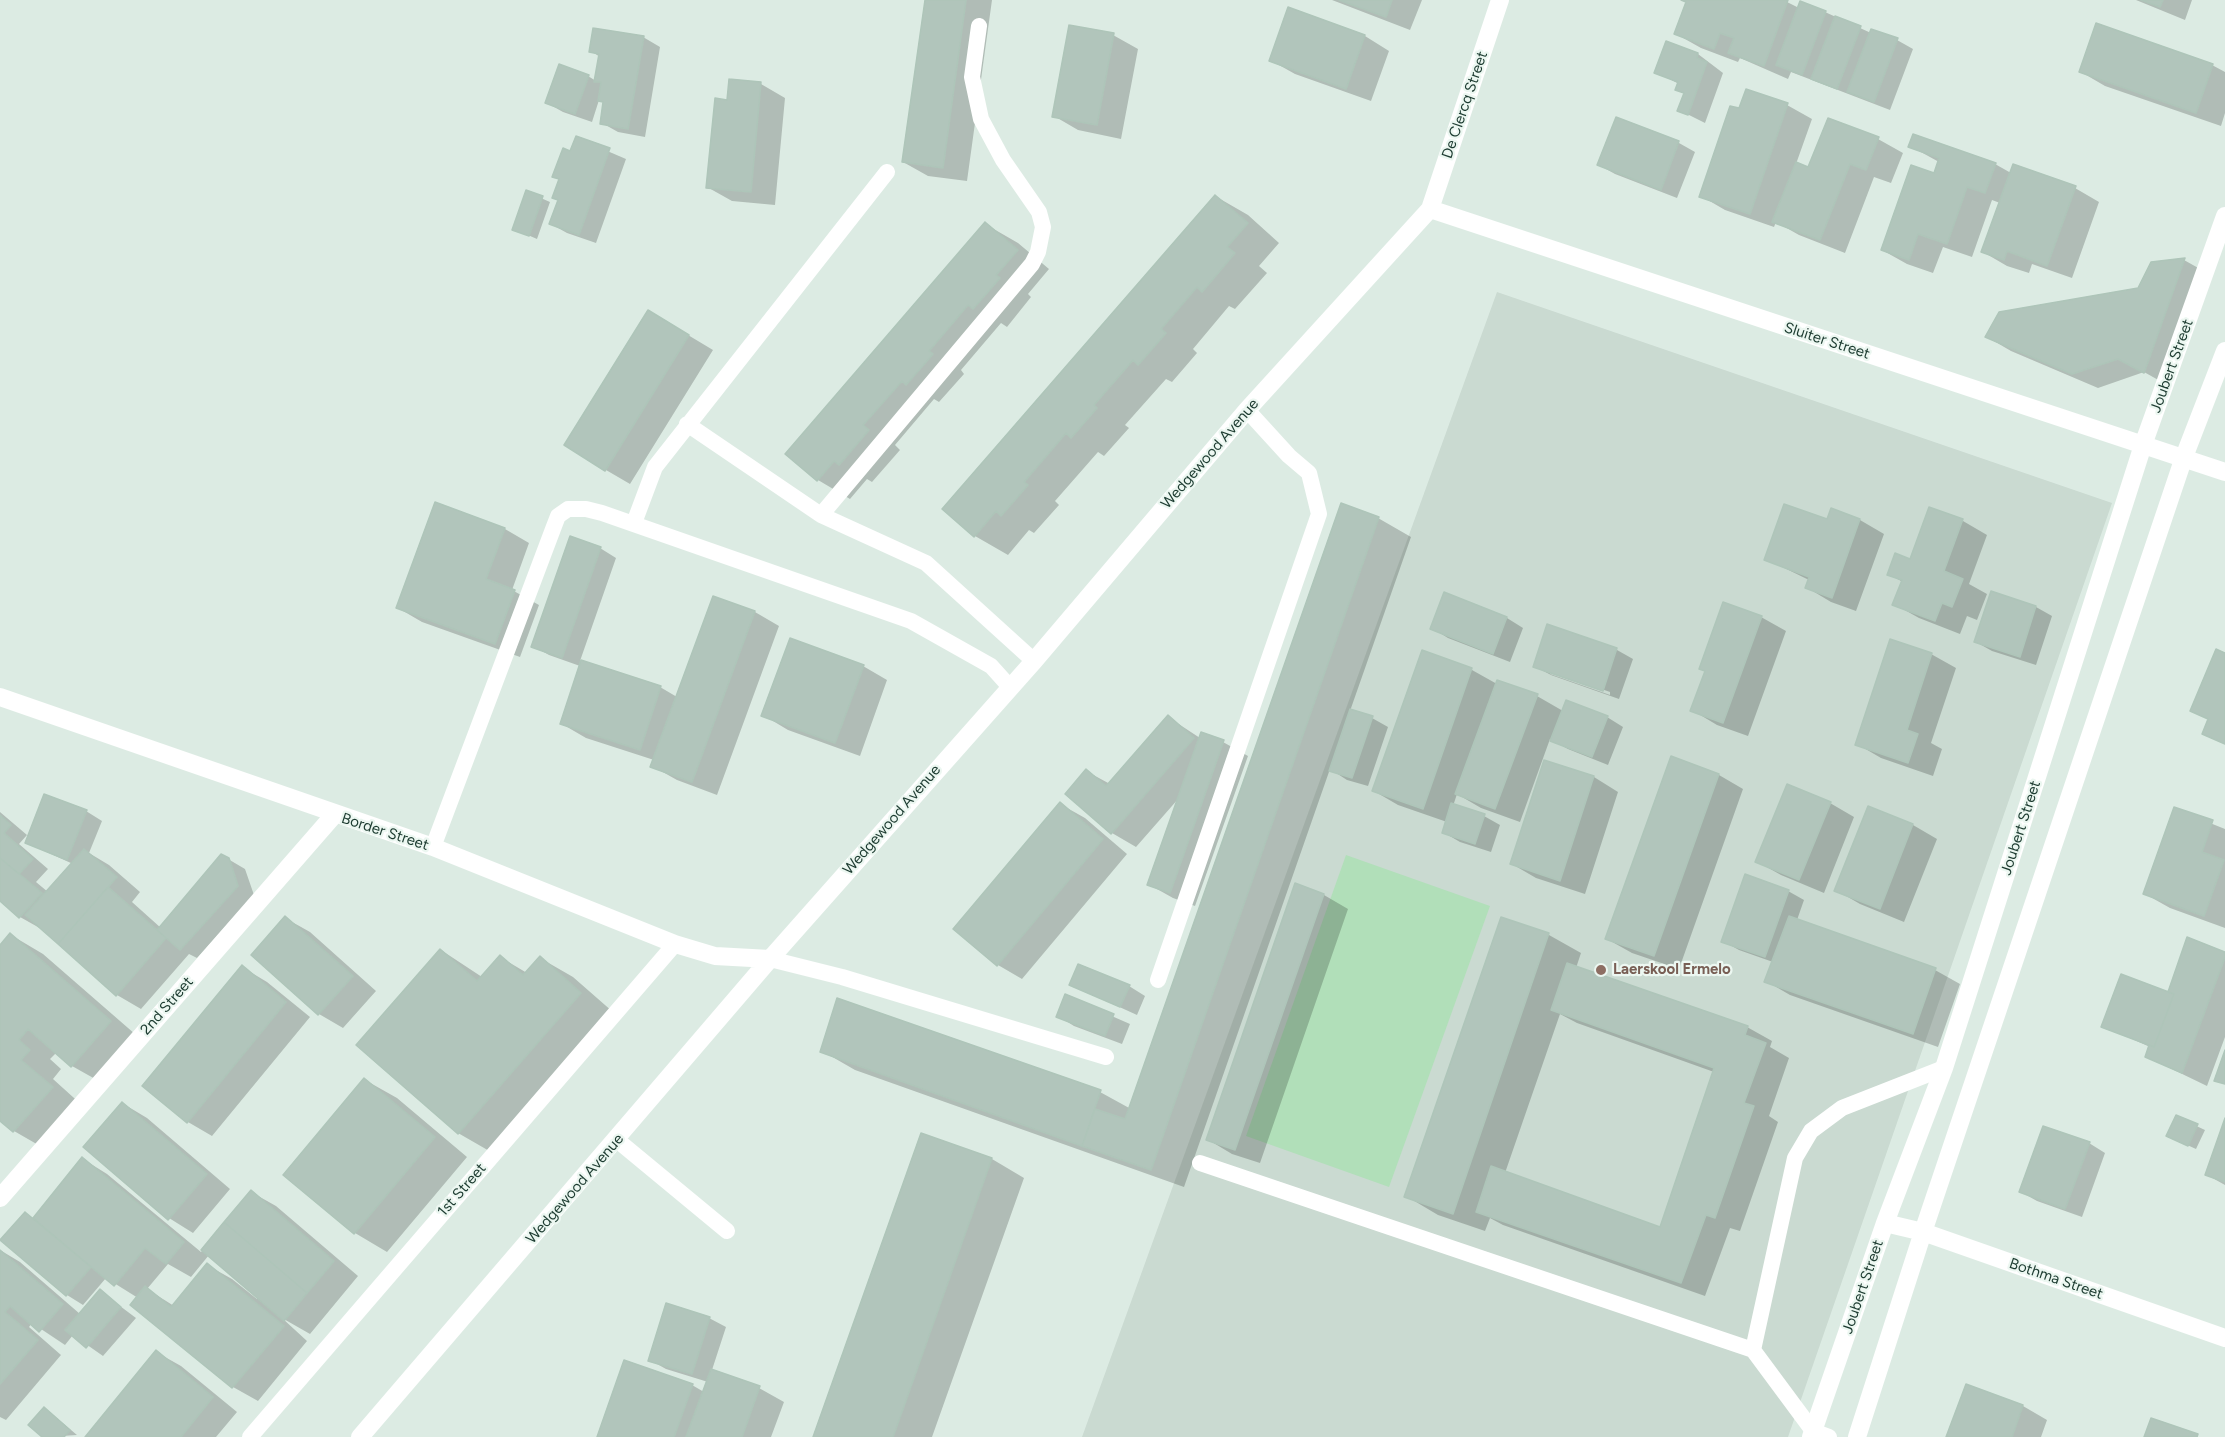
<!DOCTYPE html>
<html>
<head>
<meta charset="utf-8">
<style>
	body { margin:0 }
	canvas { display:block; background:#dcebe3 }
</style>
</head>
<body>
<canvas width="2225" height="1437"></canvas>
<script>
const c = document.querySelector('canvas').getContext('2d');
c.lineJoin = 'round';
function paint(path, color) {
  c.fillStyle = color;
  c.fill(path, 'evenodd');
}
function shape(rows) {
  const path = new Path2D();
  for (const r of rows) {
    path.moveTo(r[0], r[1]);
    for (let i = 2; i < r.length; i += 2) path.lineTo(r[i], r[i + 1]);
  }
  return path;
}
function stroke(path, color, width, dash) {
  c.strokeStyle = color;
  c.lineWidth = width;
  c.lineCap = dash ? 'butt' : 'round';
  c.setLineDash(dash || []);
  c.stroke(path);
}
function label(font, color, halo, rows, align = 'center') {
  c.font = font + ' Figtree,sans-serif';
  c.lineWidth = 4.5;
  c.setLineDash([]);
  c.textBaseline = 'middle';
  c.strokeStyle = halo;
  c.fillStyle = color;
  for (const [text, x, y, turn = 0] of rows) {
    c.save();
    c.translate(x, y);
    c.rotate((+turn || 0) * Math.PI / 180);
    c.textAlign = isNaN(turn) ? turn : align;
    if (halo) c.strokeText(text, 0, 0);
    c.fillText(text, 0, 0);
    c.restore();
  }
}
paint(shape([
	[1497,292,2112,503,1788,1437,1082,1437]
]), '#cadad1');
paint(shape([
	[1346,855,1490,906,1389,1187,1246,1136]
]), '#b1dfb9');
paint(shape([
	[926,0,992,0,967,181,928,176,903,162],
	[1332,0,1422,0,1410,30],
	[1682,0,1783,0,1799,8,1825,12,1871,33,1897,40,1913,49,1890,110,1791,72,1788,79,1740,58,1738,62,1701,48,1676,34,1687,3],
	[2136,0,2192,0,2185,20],
	[1288,9,1365,36,1389,51,1371,101,1295,74,1270,60],
	[1113,35,1138,49,1121,139,1078,130,1054,116],
	[643,37,660,47,645,137,618,132,602,123,605,103,599,100,592,122,563,112,547,103,588,76,596,81,600,57,591,51],
	[1698,54,1723,73,1705,123,1679,110,1685,94,1677,90,1679,84,1656,72],
	[2212,65,2225,72,2225,113,2221,126,2105,86,2081,72],
	[761,84,785,98,775,205,732,201,707,187,728,101],
	[1787,105,1812,119,1796,164,1809,169,1828,120,1878,139,1903,153,1891,183,1874,177,1845,253,1799,235,1776,222,1774,227,1725,210,1701,196,1739,110],
	[1617,119,1679,143,1695,152,1677,198,1615,174,1599,165],
	[577,138,626,159,596,243,567,233,551,224,559,201,560,180,554,176,571,153],
	[1910,146,1995,164,2011,173,2075,188,2099,202,2072,278,2032,264,2029,273,2007,266,1983,252,2000,203,1992,200,1972,257,1943,247,1933,273,1907,264,1882,250,1935,174,1939,162],
	[527,192,550,202,537,239,514,229],
	[1215,196,1248,215,1279,243,1259,266,1267,273,1235,309,1229,306,1193,349,1197,353,1172,382,1166,379,1125,425,1129,428,1104,456,1098,452,1055,501,1059,505,1034,533,1029,530,1008,555,975,536,944,509],
	[985,224,1018,243,1049,269,1028,294,1031,297,1007,327,1001,323,961,370,964,374,939,402,934,399,895,445,900,450,872,482,867,479,850,499,818,480],
	[2184,260,2209,274,2169,386,2144,372,2098,388,2011,351,1987,337,2139,289,2152,264],
	[673,326,713,350,630,484,606,470],
	[436,503,505,529,529,543,512,590,539,605,520,657,422,622,398,608],
	[1930,509,1963,521,1987,535,1969,584,1987,594,1977,620,1967,616,1960,634,1919,618,1894,604,1903,582,1888,574,1910,561],
	[1378,518,1411,537,1350,711,1372,718,1388,727,1368,786,1347,780,1330,769,1184,1187,855,1070,822,1051,1100,1092,1131,1109],
	[1860,520,1884,534,1856,611,1831,602,1806,587,1809,580,1766,559],
	[600,548,616,558,580,661,660,687,677,697,714,598,755,612,779,626,717,795,677,780,652,766,654,760,586,738,562,724,580,666,549,655,533,646],
	[1992,593,2036,607,2052,616,2036,665,1992,651,1976,642],
	[1445,594,1507,618,1523,628,1510,662,1448,638,1432,628],
	[1761,617,1786,631,1748,736,1717,725,1692,710],
	[1548,626,1617,650,1633,659,1619,699,1551,675,1534,666],
	[1550,671,1610,692,1610,695,1550,674],
	[1423,652,1472,670,1497,684,1537,696,1563,711,1607,717,1623,727,1608,765,1568,749,1550,739,1520,822,1481,808,1457,794,1453,806,1484,816,1500,825,1491,852,1460,842,1443,832,1447,822,1398,805,1374,791],
	[1931,654,1956,668,1931,743,1942,749,1933,776,1881,758,1857,744],
	[863,666,887,680,860,756,788,730,763,715],
	[1168,717,1200,738,1202,734,1223,742,1248,756,1195,906,1173,898,1148,884,1179,798,1136,847,1112,833,1086,771,1110,784],
	[1672,758,1719,775,1743,789,1679,969,1632,953,1607,939],
	[1545,762,1594,777,1618,792,1585,894,1536,878,1512,864],
	[1830,803,1854,817,1824,893,1781,875,1756,861],
	[1060,804,1085,818,1127,854,1022,979,998,965],
	[1869,808,1913,825,1937,839,1904,922,1860,904,1836,890],
	[2175,809,2225,829,2225,928,2170,908,2145,894],
	[86,811,102,821,89,853,109,865,140,892,132,902,161,928,228,859,245,869,254,895,197,958,189,954,141,1009,117,995,45,931,20,917,0,899,0,812,27,835,19,844,48,869,36,882,48,892,73,864,27,843],
	[1788,891,1804,900,1797,920,1935,970,1960,984,1938,1047,1790,995,1766,981,1773,962,1739,950,1723,941],
	[1324,895,1348,909,1260,1163,1232,1154,1207,1139],
	[285,918,310,932,376,991,343,1028,319,1014],
	[1502,919,1549,935,1581,953,1576,968,1747,1027,1772,1041,1770,1047,1789,1058,1769,1116,1778,1122,1740,1231,1730,1228,1705,1296,1503,1225,1490,1218,1485,1231,1438,1215,1406,1196],
	[1560,1014,1577,1023,1714,1072,1661,1229,1505,1173],
	[11,935,43,954,143,1041,104,1084,72,1066,57,1052,50,1059,61,1069,53,1079,84,1107,47,1150,14,1131,0,1119,0,948],
	[441,950,482,977,500,957,527,973,540,958,573,977,613,1012,491,1152,458,1133],
	[2225,954,2225,1037,2207,1086,2147,1057,2150,1047,2103,1026,2175,996],
	[242,967,267,982,310,1017,212,1136,188,1122,144,1086],
	[1071,985,1129,986,1145,996,1137,1015],
	[1066,996,1130,1024,1122,1044,1074,1026,1058,1016],
	[365,1080,397,1098,467,1157,387,1252,355,1233,285,1174],
	[122,1103,147,1118,230,1189,193,1233,169,1218],
	[2177,1117,2205,1130,2196,1149,2176,1140],
	[2225,1122,2225,1185,2207,1175],
	[922,1134,992,1159,1024,1178,932,1437,814,1437],
	[2089,1143,2105,1153,2082,1217,2037,1201,2021,1192],
	[83,1159,107,1174,201,1252,251,1192,276,1206,358,1276,310,1334,282,1318,307,1341,258,1401,233,1387,132,1305,138,1298,106,1278,83,1305,67,1295,3,1240,25,1214,34,1219],
	[209,1255,259,1297,257,1299,232,1279,207,1265,174,1306,147,1289,168,1264,191,1277],
	[0,1250,20,1262,80,1314,100,1291,136,1318,103,1356,73,1335,65,1345,32,1323,29,1327,61,1355,6,1420,0,1417],
	[709,1318,726,1327,712,1370,759,1388,784,1402,771,1437,598,1437,692,1385,704,1392,708,1382,666,1369,650,1360],
	[156,1352,181,1366,237,1412,216,1437,87,1437],
	[1967,1385,2023,1406,2047,1420,2041,1437,1948,1437],
	[44,1409,52,1414,77,1435,45,1437]
]), '#0003');
const building = shape([
	[925,0,966,0,943,168,902,162,925,0],
	[1339,0,1392,0,1386,17,1339,0],
	[1681,0,1788,0,1764,66,1728,53,1734,38,1720,33,1714,49,1674,34,1686,2,1681,0],
	[2141,0,2163,0,2160,7,2141,0],
	[1800,1,1826,11,1802,75,1776,65,1800,1],
	[1288,7,1365,35,1346,89,1269,61,1288,7],
	[1835,16,1861,26,1837,89,1811,79,1835,16],
	[2096,23,2213,64,2196,113,2079,72,2096,23],
	[1069,25,1114,33,1097,125,1052,117,1069,25],
	[593,28,644,36,628,129,600,124,603,102,598,101,601,82,594,82,599,54,589,52,593,28],
	[1871,29,1898,38,1874,102,1847,92,1871,29],
	[1666,41,1698,53,1697,58,1707,62,1688,115,1677,111,1684,93,1675,90,1678,82,1654,73,1666,41],
	[559,64,589,75,575,114,545,103,559,64],
	[729,79,761,82,751,192,706,188,715,98,727,100,729,79],
	[1746,89,1788,103,1750,214,1699,197,1730,106,1739,108,1746,89],
	[1616,117,1679,141,1661,190,1597,165,1616,117],
	[1828,118,1879,137,1866,170,1850,164,1820,240,1772,222,1796,162,1808,167,1828,118],
	[1913,134,1996,163,1985,193,1967,187,1947,244,1918,234,1909,260,1881,250,1911,165,1934,173,1939,158,1908,147,1913,134],
	[576,136,610,148,579,235,549,224,558,200,552,198,559,179,552,177,563,148,570,151,576,136],
	[2013,164,2076,186,2047,266,2007,251,2004,260,1981,252,2013,164],
	[526,190,543,196,529,236,512,230,526,190],
	[1215,195,1248,223,1227,247,1235,253,1202,292,1197,287,1161,329,1166,333,1138,365,1133,360,1094,405,1097,408,1071,438,1066,433,1024,482,1028,485,1001,516,996,511,974,537,942,509,1215,195],
	[985,222,1018,250,996,275,1000,278,973,309,968,305,929,351,933,354,906,385,902,381,863,425,869,430,839,465,834,461,817,481,785,454,985,222],
	[2185,258,2144,373,2118,359,2072,374,1985,337,1999,312,2138,288,2151,262,2185,258],
	[648,310,689,335,605,471,564,445,648,310],
	[435,502,505,528,486,579,515,590,495,644,396,608,435,502],
	[1341,503,1379,517,1151,1170,1082,1146,1095,1109,1125,1119,1341,503],
	[1784,504,1827,519,1831,508,1860,519,1832,598,1805,588,1809,577,1764,560,1784,504],
	[1929,507,1963,519,1944,571,1963,579,1952,607,1942,603,1935,621,1892,605,1902,580,1887,575,1895,553,1910,559,1929,507],
	[570,536,601,547,562,658,531,647,570,536],
	[1991,591,2036,606,2020,657,1974,642,1991,591],
	[1444,592,1507,617,1493,654,1430,629,1444,592],
	[713,596,755,611,692,782,650,767,713,596],
	[1723,602,1762,616,1723,723,1690,711,1705,671,1699,669,1723,602],
	[1547,624,1617,648,1603,691,1533,667,1547,624],
	[790,638,864,665,835,743,761,716,790,638],
	[1890,639,1932,653,1907,730,1918,734,1908,763,1855,745,1890,639],
	[2216,649,2225,653,2225,744,2202,734,2208,719,2190,711,2216,649],
	[1422,650,1472,668,1423,809,1372,791,1422,650],
	[581,660,661,686,640,750,560,724,581,660],
	[1497,680,1538,694,1495,809,1455,794,1497,680],
	[1566,700,1608,716,1592,757,1550,741,1566,700],
	[1350,709,1373,716,1352,778,1329,771,1350,709],
	[1168,715,1194,738,1111,834,1065,794,1086,769,1106,786,1168,715],
	[1201,732,1224,740,1170,893,1147,885,1201,732],
	[1671,756,1719,774,1654,956,1605,939,1671,756],
	[1544,760,1594,776,1560,881,1510,864,1544,760],
	[1787,784,1831,802,1799,880,1755,862,1787,784],
	[44,794,87,810,67,860,25,843,44,794],
	[1060,802,1103,839,997,966,953,929,1060,802],
	[1451,803,1485,814,1475,844,1442,833,1451,803],
	[1868,806,1913,824,1880,909,1834,891,1868,806],
	[2174,807,2213,820,2202,852,2224,860,2204,916,2143,894,2174,807],
	[0,815,11,825,4,833,33,859,19,874,0,858,0,815],
	[84,849,117,877,58,944,25,915,84,849],
	[221,854,229,858,238,886,180,950,157,930,221,854],
	[0,858,42,893,19,918,0,901,0,858],
	[1745,874,1789,890,1765,957,1721,942,1745,874],
	[1295,883,1324,894,1235,1150,1206,1140,1295,883],
	[108,887,166,938,116,996,58,944,108,887],
	[285,916,353,976,318,1015,251,955,285,916],
	[1789,916,1936,968,1913,1034,1764,982,1789,916],
	[1501,917,1549,933,1453,1214,1404,1197,1501,917],
	[10,933,111,1021,71,1067,28,1029,19,1040,30,1050,21,1060,53,1087,13,1132,0,1121,0,945,10,933],
	[2187,937,2225,952,2225,957,2182,1073,2145,1057,2149,1045,2154,1047,2174,994,2168,992,2187,937],
	[440,949,477,981,500,955,523,975,540,956,581,993,458,1134,356,1045,440,949],
	[1567,963,1748,1026,1745,1035,1766,1043,1744,1103,1754,1106,1715,1218,1706,1215,1681,1283,1476,1212,1491,1166,1660,1227,1714,1068,1551,1010,1567,963],
	[1078,964,1130,985,1120,1007,1069,985,1078,964],
	[242,965,286,1002,187,1123,142,1086,242,965],
	[2121,974,2174,994,2154,1047,2101,1027,2121,974],
	[1065,994,1114,1014,1105,1036,1056,1017,1065,994],
	[837,998,1101,1090,1082,1146,820,1052,837,998],
	[2225,1050,2225,1084,2214,1081,2225,1050],
	[364,1078,435,1137,354,1234,283,1175,364,1078],
	[122,1102,207,1174,168,1220,83,1147,122,1102],
	[2176,1115,2198,1124,2188,1146,2166,1136,2176,1115],
	[2225,1118,2225,1182,2205,1175,2225,1118],
	[2043,1126,2090,1142,2065,1209,2019,1192,2043,1126],
	[921,1133,992,1158,893,1437,813,1437,921,1133],
	[82,1157,184,1242,166,1264,145,1248,114,1286,33,1218,82,1157],
	[251,1190,334,1261,307,1293,224,1222,251,1190],
	[25,1212,91,1267,66,1296,0,1240,25,1212],
	[224,1222,307,1293,284,1321,201,1250,224,1222],
	[0,1250,63,1304,39,1332,10,1306,5,1312,38,1340,0,1384,0,1250],
	[207,1263,284,1326,232,1388,130,1305,145,1286,171,1307,207,1263],
	[100,1289,121,1307,86,1348,65,1330,100,1289],
	[666,1303,710,1317,692,1374,648,1361,666,1303],
	[156,1350,213,1397,181,1437,85,1437,156,1350],
	[624,1360,693,1384,674,1437,597,1437,624,1360],
	[711,1369,760,1386,742,1437,686,1437,711,1369],
	[1966,1384,2023,1405,2012,1437,1946,1437,1966,1384],
	[44,1407,70,1430,64,1437,42,1437,28,1425,44,1407],
	[2151,1418,2198,1434,2197,1437,2144,1437,2151,1418]
]);
paint(building, '#b1c5bb');
stroke(building, '#aec5b9', 1.5);
stroke(shape([
	[687,424,821,515,926,563,1034,661],
	[821,515,1032,264,1038,252,1043,227,1039,212,1003,160,981,119,972,77,979,26],
	[634,523,655,467,887,172],
	[433,847,553,529,558,516,568,509,586,509,602,513,911,621,991,666,1009,686],
	[770,959,842,977,1106,1057],
	[1158,980,1319,514,1309,473,1289,456,1247,410],
	[617,1140,727,1231],
	[1200,1163,1753,1350],
	[250,1437,675,944],
	[1829,1437,1813,1431,1753,1350,1795,1158,1811,1131,1842,1108,1944,1068]
]), '#fff', 16);
stroke(shape([
	[1430,209,2225,472],
	[0,697,433,847,675,944,715,956,770,959],
	[0,1198,334,815],
	[1885,1223,1923,1232,2225,1338],
	[360,1437,770,959,1034,661,1247,410,1430,209,1500,0],
	[1811,1437,1885,1223,1944,1068,2143,445,2225,216],
	[1857,1437,1923,1232,2184,457,2225,351]
]), '#fff', 18);
for (const [x, y, r, color] of [
	[1601,970,6,"#8d6e63"]
]) {
  const dot = new Path2D();
  dot.arc(x, y, r, 0, 2 * Math.PI);
  c.fillStyle = color;
  c.fill(dot);
  stroke(dot, '#ecf7f1', 2);
}
label('15px', '#1c3b30', '#ecf7f1', [
	["De Clercq Street",1465,105,-71],
	["Sluiter Street",1827,341,18],
	["Joubert Street",2172,366,-70],
	["Wedgewood Avenue",1210,454,-49],
	["Wedgewood Avenue",892,820,-49],
	["Joubert Street",2021,828,-72],
	["Border Street",385,832,18],
	["2nd Street",167,1006,-49],
	["Wedgewood Avenue",575,1189,-49],
	["1st Street",462,1190,-49],
	["Bothma Street",2056,1279,19],
	["Joubert Street",1863,1287,-71]
]);
label('bold 15px', '#785e54', '#ecf7f1', [
	["Laerskool Ermelo",1613,970]
], 'left');
</script>
</body>
</html>
